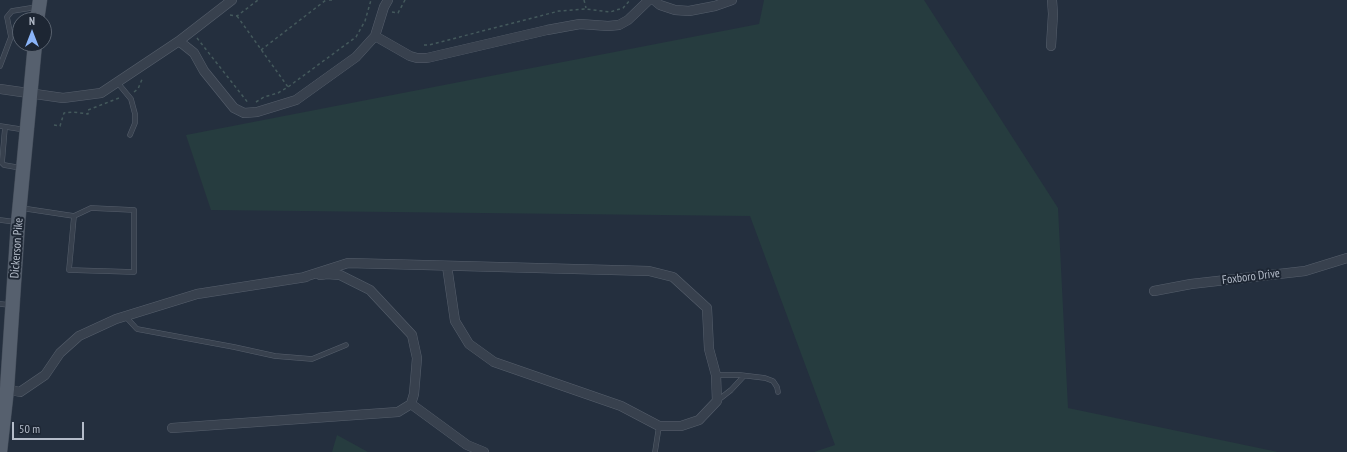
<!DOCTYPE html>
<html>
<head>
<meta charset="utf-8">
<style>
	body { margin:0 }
	#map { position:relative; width:1347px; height:452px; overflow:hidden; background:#242f3e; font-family:"PT Sans Narrow",sans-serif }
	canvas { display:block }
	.north { position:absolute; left:12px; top:12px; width:40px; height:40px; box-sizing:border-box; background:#1d2633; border:1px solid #59626f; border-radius:50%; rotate:0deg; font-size:11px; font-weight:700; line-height:16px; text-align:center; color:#b4bcc9 }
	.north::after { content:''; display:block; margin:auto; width:14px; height:18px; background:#8ab4f8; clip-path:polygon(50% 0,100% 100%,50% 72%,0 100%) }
	.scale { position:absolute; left:12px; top:422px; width:72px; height:18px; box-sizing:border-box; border:2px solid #b4bcc9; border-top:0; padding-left:5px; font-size:12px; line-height:14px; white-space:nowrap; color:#b4bcc9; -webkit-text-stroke:3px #1d2633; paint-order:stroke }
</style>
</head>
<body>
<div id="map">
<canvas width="1347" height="452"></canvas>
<div class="north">N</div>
<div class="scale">50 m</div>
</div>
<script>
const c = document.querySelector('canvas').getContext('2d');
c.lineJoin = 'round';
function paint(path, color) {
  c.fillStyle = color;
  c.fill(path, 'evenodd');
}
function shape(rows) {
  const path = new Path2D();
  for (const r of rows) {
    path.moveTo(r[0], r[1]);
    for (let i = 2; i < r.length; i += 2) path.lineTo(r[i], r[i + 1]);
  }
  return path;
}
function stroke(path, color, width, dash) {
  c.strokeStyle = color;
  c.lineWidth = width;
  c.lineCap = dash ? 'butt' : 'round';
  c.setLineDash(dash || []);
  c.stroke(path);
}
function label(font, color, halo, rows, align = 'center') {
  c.font = font + ' "PT Sans Narrow",sans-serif';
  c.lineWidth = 4;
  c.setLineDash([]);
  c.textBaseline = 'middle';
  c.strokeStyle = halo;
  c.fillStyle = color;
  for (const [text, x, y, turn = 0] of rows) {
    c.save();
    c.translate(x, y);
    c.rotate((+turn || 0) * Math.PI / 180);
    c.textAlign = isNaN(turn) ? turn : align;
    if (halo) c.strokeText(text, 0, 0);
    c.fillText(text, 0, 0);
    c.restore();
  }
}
paint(shape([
	[764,0,924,0,1058,208,1068,408,1278,452,814,452,835,445,750,216,211,210,186,135,759,24],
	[337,435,368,452,332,452]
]), '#263c3f');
const lane = shape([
	[0,66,11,37,7,17,12,11,37,7],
	[117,82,131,99,135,114,135,123,130,135],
	[0,126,26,130],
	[5,127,2,163,4,165,21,168],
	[21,208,74,216,69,270,134,272,134,210,91,208,74,216],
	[0,220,16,222],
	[0,304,10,305],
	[125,316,137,329,234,347,275,356,312,359,346,345],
	[716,375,740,375,765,378,773,381,777,387,778,392],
	[717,401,731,390,744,376],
	[655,452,659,426]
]);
const street = shape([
	[654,0,660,5,675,10,689,11,715,6,732,0],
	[375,36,410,56,417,58,427,58,547,30,580,24,608,26,619,25,628,20,649,0],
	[179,41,232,0],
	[1051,46,1053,14,1052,0],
	[0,89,63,98,101,93,179,41,194,53,204,71,234,108,244,113,257,112,296,100,356,57,375,36,384,7,388,0],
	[301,278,348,263,649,271,673,277,707,308,709,349,716,375,717,401,699,420,681,426,659,426,621,406,494,362,469,344,455,321,447,266],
	[1154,291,1191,284,1305,271,1347,258],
	[7,389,20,392,45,375,60,353,79,336,116,319,197,294,306,277],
	[411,404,467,445,484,452],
	[172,428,398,412,411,404,414,394,417,358,412,335,370,290,340,275,327,274,320,275]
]);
const primary = shape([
	[37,20,40,0],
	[0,452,7,389,18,223,35,44]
]);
stroke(lane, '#565f6c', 5.5);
stroke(street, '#565f6c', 10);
stroke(primary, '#414a57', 15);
stroke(shape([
	[329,0,332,0],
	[584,0,586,8],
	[392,12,398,13,405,0],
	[230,15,237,16,258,0],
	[237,16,288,87],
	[197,38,249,104],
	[424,45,429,45,559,11,586,9,610,12,623,8,630,0],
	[261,50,326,0],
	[134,92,138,89,143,77],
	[256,102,264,97,278,93,288,87,356,37,365,21,371,0],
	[54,125,60,126,64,113,73,112,88,114,88,110,119,98]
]), '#44595c', 1.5, [3, 3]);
stroke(lane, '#38414e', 4.5);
stroke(street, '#38414e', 9);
stroke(primary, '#56606e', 14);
label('12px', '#b4bcc9', '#1d2633', [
	["Dickerson Pike",17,248,-86],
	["Foxboro Drive",1251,277,-7]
]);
</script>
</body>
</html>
